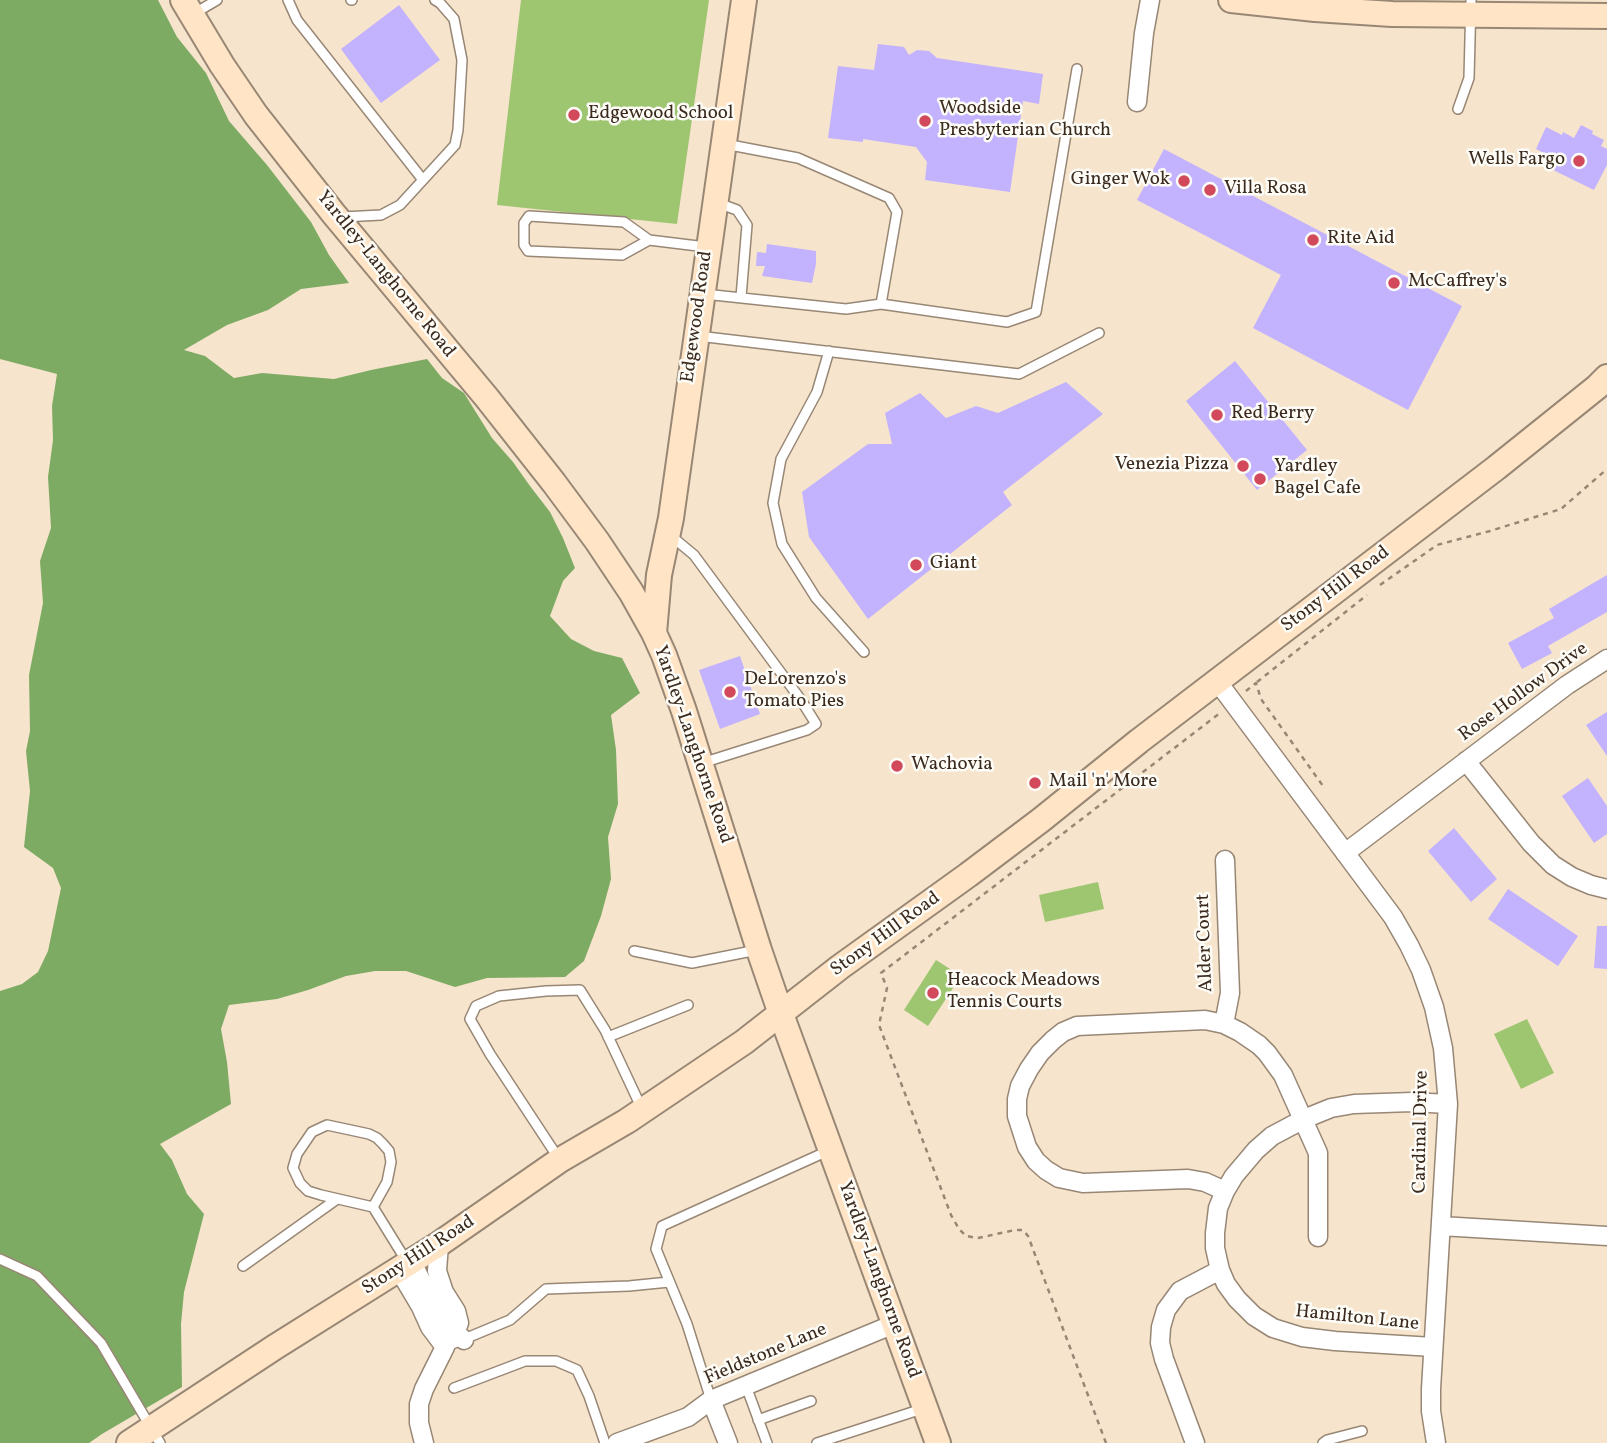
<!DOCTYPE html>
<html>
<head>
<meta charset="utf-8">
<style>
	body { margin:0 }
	canvas { display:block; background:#f6e4cc }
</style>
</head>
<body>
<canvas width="1607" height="1443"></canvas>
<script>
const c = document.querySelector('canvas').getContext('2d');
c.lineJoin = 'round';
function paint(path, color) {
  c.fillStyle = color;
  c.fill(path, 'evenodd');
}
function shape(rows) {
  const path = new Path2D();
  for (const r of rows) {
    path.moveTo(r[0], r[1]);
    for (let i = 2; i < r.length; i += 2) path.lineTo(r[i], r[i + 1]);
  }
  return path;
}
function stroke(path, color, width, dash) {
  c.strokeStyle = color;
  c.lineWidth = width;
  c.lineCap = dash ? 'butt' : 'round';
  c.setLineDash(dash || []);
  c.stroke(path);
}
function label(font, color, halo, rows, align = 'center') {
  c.font = font + ' Vollkorn,serif';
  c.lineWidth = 5;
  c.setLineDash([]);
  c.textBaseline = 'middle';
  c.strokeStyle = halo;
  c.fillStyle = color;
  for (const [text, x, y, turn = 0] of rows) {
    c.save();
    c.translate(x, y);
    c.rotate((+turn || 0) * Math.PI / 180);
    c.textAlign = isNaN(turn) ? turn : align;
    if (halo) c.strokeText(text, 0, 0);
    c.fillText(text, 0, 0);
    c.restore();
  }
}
paint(shape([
	[521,0,709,0,677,224,497,205],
	[1098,882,1104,909,1045,922,1039,895],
	[936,960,961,976,928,1026,904,1010],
	[1527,1019,1554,1073,1521,1089,1494,1034]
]), '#9ec671');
paint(shape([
	[0,0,158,0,177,37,206,73,229,121,267,165,311,222,329,255,349,283,301,289,268,310,227,325,184,350,205,356,234,378,262,373,334,379,371,370,427,359,442,378,464,393,492,438,513,462,530,486,550,512,563,538,575,568,563,581,550,616,571,639,594,651,622,658,640,693,611,715,616,750,618,804,608,837,611,879,601,916,584,961,565,977,487,978,455,987,406,971,375,971,346,976,308,990,277,999,229,1005,221,1029,227,1062,231,1104,160,1144,172,1160,187,1194,204,1214,184,1292,181,1324,182,1387,102,1434,89,1443,0,1443,0,991,22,984,38,972,48,951,61,888,53,868,24,847,30,791,26,751,30,731,29,675,43,603,40,561,51,528,48,477,53,440,52,406,57,374,0,359]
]), '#7eab63');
paint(shape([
	[399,5,440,60,381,103,341,49],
	[878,44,904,47,909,55,917,50,929,51,937,58,1043,74,1039,104,1023,101,1010,192,925,180,927,162,916,147,863,139,863,142,828,138,838,66,874,70],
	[1581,125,1593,131,1592,134,1604,140,1601,146,1607,149,1607,165,1594,190,1547,167,1552,157,1536,149,1546,127,1562,135,1563,132,1574,138],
	[1164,149,1462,306,1408,410,1253,328,1281,275,1137,200],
	[767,244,816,251,816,264,812,283,762,276,765,266,756,266,757,252,766,253],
	[1235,361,1307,450,1257,490,1186,401],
	[1066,382,1103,414,1003,492,1012,505,868,619,809,537,802,492,868,444,892,444,885,413,920,393,946,418,976,406,998,413],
	[1607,575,1607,612,1548,646,1552,653,1522,669,1508,643,1554,618,1549,609],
	[740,656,760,714,720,729,699,670],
	[1607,712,1607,756,1586,725],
	[1588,778,1607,806,1607,834,1594,843,1562,796],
	[1454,828,1497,879,1471,902,1428,851],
	[1508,889,1578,936,1558,966,1488,919],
	[1597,926,1607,926,1607,969,1594,968]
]), '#c3b2fe');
const lane = shape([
	[288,0,297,20,423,180],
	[351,0,352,0],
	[195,13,217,0],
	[1458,109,1469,78,1471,0],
	[725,144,798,158,889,198,897,212,881,304,1007,322,1036,312,1077,69],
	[718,203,737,210,747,225,741,297],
	[343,217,381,215,400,205,455,145,458,130,462,60,454,19,440,3,435,0],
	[649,240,624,222,529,216,524,223,524,245,528,251,622,255,649,240,706,247],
	[704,294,846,309,881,304],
	[698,336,1019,374,1099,333],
	[829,351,817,392,781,459,773,503,782,544,816,598,864,652],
	[670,535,694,555,801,700,816,724,807,730,702,763],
	[634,951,692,963,757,950],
	[608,1037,688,1005],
	[559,1159,490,1054,470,1019,476,1006,499,996,546,991,580,990,605,1030,642,1109],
	[373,1207,387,1182,391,1162,389,1151,383,1144,377,1138,369,1134,327,1125,312,1132,297,1154,293,1168,300,1183,308,1191,321,1195,373,1207,407,1262],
	[0,1259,37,1276,101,1343,160,1443],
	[243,1266,337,1199],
	[445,1347,510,1320,546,1289,629,1286,669,1282],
	[746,1386,767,1443],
	[454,1388,525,1361,556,1361,577,1370,589,1396,605,1443],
	[711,1400,687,1324,656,1249,662,1226,830,1150],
	[758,1420,811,1401],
	[817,1443,925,1408],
	[1323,1443,1327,1440,1362,1431]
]);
const street = shape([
	[1137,102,1144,33,1150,0],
	[1217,681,1393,917,1409,945,1421,970,1434,1007,1443,1048,1448,1104,1431,1389,1431,1411,1436,1443],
	[1466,761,1531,843,1553,865,1572,877,1591,885,1607,889],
	[1345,853,1567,685,1607,659],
	[1224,1024,1230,993,1225,860],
	[1225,1191,1205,1182,1188,1179,1083,1183,1059,1178,1046,1170,1036,1161,1027,1147,1017,1116,1017,1099,1020,1086,1029,1069,1040,1053,1053,1040,1063,1032,1077,1026,1205,1020,1224,1024,1240,1032,1259,1045,1267,1053,1283,1075,1318,1153,1318,1237],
	[1441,1226,1607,1236],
	[439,1244,437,1271,444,1292,456,1311,459,1323,455,1332],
	[411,1261,424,1286,451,1328,464,1340],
	[399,1270,421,1307,430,1327,445,1347,424,1389,419,1404,419,1423,424,1443],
	[1433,1347,1335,1341,1302,1337,1273,1328,1254,1316,1237,1299,1226,1284,1220,1270,1215,1248,1215,1233,1218,1208,1225,1191,1234,1176,1256,1150,1272,1136,1304,1119,1331,1108,1354,1104,1412,1102,1448,1104],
	[711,1400,728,1443],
	[617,1443,688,1417,711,1400,894,1324],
	[1195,1443,1164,1359,1160,1343,1161,1327,1166,1310,1180,1291,1220,1270]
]);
const secondary = shape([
	[183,0,222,65,256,115,333,213,487,398,554,483,597,541,631,592,654,633,664,655,684,711,759,950,781,1014,938,1443],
	[1231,0,1315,9,1392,14,1607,16],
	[654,633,659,575,671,518,744,0],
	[129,1443,275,1347,439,1244,560,1160,627,1121,744,1042,840,967,968,875,1041,820,1139,741,1496,468,1597,387,1607,377]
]);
stroke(lane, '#988775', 12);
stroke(street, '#988775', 21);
stroke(secondary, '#988775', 28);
stroke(shape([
	[1380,585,1437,545,1490,531,1561,509,1607,469],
	[1257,682,1367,595],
	[1246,691,1256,683,1261,699,1323,786],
	[1106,1443,1028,1236,1023,1230,1015,1230,978,1238,966,1236,959,1229,951,1215,879,1025,887,988,881,973,1220,713]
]), '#988775', 2.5, [5, 5]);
stroke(lane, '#fff', 9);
stroke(street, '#fff', 18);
stroke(secondary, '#ffe4c6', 24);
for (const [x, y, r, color] of [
	[574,115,7,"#d1495b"],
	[925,121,7,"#d1495b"],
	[1579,161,7,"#d1495b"],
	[1184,181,7,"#d1495b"],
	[1210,190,7,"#d1495b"],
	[1313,240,7,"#d1495b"],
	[1394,283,7,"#d1495b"],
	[1217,415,7,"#d1495b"],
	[1243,466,7,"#d1495b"],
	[1260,479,7,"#d1495b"],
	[916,565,7,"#d1495b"],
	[730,692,7,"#d1495b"],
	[897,766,7,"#d1495b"],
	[1035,783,7,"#d1495b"],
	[933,993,7,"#d1495b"]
]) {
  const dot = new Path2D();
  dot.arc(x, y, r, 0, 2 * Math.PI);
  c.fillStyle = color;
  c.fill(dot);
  stroke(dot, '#fdfcf7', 2.5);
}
label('19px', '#3b2a1e', '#fdfcf7', [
	["Woodside",939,110],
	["Presbyterian Church",939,132],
	["Edgewood School",588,115],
	["Wells Fargo",1565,161,"right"],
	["Ginger Wok",1170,181,"right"],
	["Villa Rosa",1224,190],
	["Rite Aid",1327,240],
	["McCaffrey's",1408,283],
	["Red Berry",1231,415],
	["Venezia Pizza",1229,466,"right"],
	["Yardley",1274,468],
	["Bagel Cafe",1274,490],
	["Giant",930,565],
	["DeLorenzo's",744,681],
	["Tomato Pies",744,703],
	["Wachovia",911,766],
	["Mail 'n' More",1049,783],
	["Heacock Meadows",947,982],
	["Tennis Courts",947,1004]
], 'left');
label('19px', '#3b2a1e', '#fdfcf7', [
	["Yardley-Langhorne Road",385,275,51],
	["Edgewood Road",698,317,-82],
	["Stony Hill Road",1336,590,-37],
	["Rose Hollow Drive",1524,693,-36],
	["Yardley-Langhorne Road",692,745,71],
	["Stony Hill Road",886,935,-36],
	["Alder Court",1206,943,-92],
	["Cardinal Drive",1422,1132,-89],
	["Stony Hill Road",419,1256,-33],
	["Yardley-Langhorne Road",878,1280,70],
	["Hamilton Lane",1357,1319,6],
	["Fieldstone Lane",766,1355,-23]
]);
</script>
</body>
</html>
